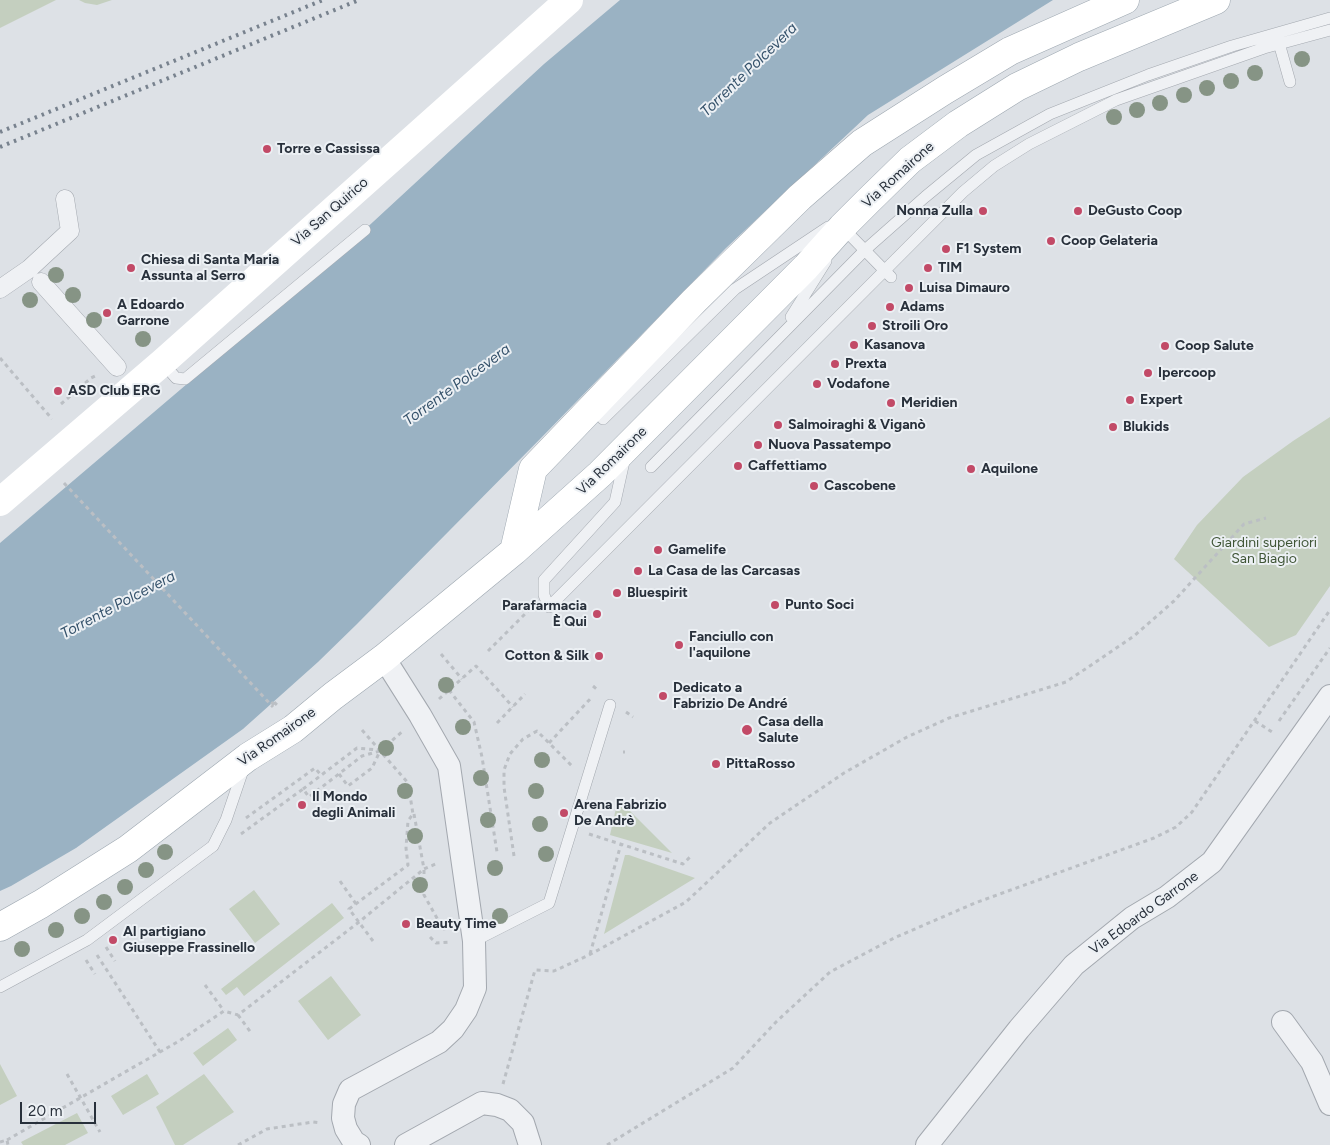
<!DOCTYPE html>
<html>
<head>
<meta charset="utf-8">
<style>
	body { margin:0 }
	#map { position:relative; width:1330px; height:1145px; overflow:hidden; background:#dde1e6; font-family:Figtree,sans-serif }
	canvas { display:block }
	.scale { position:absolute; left:20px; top:1102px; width:76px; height:22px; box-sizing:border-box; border:2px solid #28303b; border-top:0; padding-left:6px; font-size:15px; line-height:18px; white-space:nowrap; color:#28303b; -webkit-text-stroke:4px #ecf0f4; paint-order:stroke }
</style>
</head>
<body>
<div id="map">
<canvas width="1330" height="1145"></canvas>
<div class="scale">20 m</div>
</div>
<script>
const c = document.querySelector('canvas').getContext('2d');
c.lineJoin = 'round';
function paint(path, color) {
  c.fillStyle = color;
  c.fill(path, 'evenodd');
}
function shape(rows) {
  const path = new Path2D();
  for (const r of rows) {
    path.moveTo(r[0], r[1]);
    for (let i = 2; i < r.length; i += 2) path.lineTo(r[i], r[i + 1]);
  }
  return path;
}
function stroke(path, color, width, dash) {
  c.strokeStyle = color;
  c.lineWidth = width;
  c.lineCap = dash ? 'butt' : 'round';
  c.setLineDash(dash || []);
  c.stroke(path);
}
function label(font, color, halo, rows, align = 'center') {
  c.font = font + ' Figtree,sans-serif';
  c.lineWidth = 4;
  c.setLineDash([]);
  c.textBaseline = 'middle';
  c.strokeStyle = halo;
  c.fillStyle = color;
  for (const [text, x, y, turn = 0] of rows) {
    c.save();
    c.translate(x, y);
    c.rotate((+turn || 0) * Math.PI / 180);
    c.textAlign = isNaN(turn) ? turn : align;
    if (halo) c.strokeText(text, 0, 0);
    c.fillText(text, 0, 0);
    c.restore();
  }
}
paint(shape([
	[0,0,56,0,0,28],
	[79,0,112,0,97,5,85,3],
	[1330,417,1330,586,1296,635,1269,647,1174,559,1197,525,1243,477,1293,441],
	[618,799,672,853,610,835],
	[625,855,629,855,695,878,604,934],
	[254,890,280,924,255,943,229,909],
	[332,903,344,918,244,996,237,987,226,995,221,989],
	[331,976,361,1015,328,1040,298,1001],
	[228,1028,237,1040,203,1066,193,1053],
	[0,1064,17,1096,0,1105],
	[147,1074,159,1094,123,1115,111,1096],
	[204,1074,234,1112,183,1145,175,1145,156,1107],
	[77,1113,88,1133,65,1145,23,1145,21,1142]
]), '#c4cfbf');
paint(shape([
	[620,0,1053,0,868,115,726,248,541,438,357,624,318,662,243,729,76,848,11,886,0,891,0,543,321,270,544,64]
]), '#9ab2c3');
const service = shape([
	[1279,43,1290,82],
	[842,227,891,277],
	[791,317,826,261],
	[163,363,176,378,185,379,365,230],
	[603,419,735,289,828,227],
	[625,457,615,502,544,580,544,595,549,607,963,192,994,166,1029,144,1116,100,1264,48,1330,30],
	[651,467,865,250,925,197,976,155,1050,114,1148,75,1232,46,1330,18],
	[474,941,549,903,610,705],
	[0,987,87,940,213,846,226,820,244,767]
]);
const pedestrian = shape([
	[41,282,117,367],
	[0,289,29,269,70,231,65,199]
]);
const minor = shape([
	[1283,1022,1312,1062,1330,1104],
	[359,1145,354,1142,346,1129,343,1118,344,1104,350,1090,439,1042,453,1029,466,1010,475,988,474,941,449,766,420,715,384,658],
	[406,1145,482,1103,497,1105,510,1110,523,1123,530,1145],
	[927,1145,1019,1029,1074,965,1132,918,1167,897,1212,862,1330,696]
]);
const primary = shape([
	[514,551,533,469,694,301,800,197,862,143,945,90,1010,51,1125,0],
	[0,927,41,904,128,849,248,757,293,729,333,696,384,658,514,551,600,474,806,267,842,227,867,202,910,160,958,124,1017,87,1079,57,1216,0]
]);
stroke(service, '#a3a8af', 12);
stroke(pedestrian, '#a3a8af', 19);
stroke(minor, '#a3a8af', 24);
stroke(primary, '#9da7b0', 29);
stroke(shape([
	[0,358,52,419],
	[61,404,91,378,97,375],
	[64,483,273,707],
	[488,651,530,609],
	[441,654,462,679],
	[593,686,599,691],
	[449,690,474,722,482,757,497,852],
	[439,699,476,666,513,707],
	[274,705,271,702,273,701,277,705],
	[626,712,633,717],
	[1255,721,1272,732,1273,731],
	[1279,721,1330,648],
	[497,723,525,694],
	[362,730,408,783,413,814,408,821,406,848,408,865,349,909,373,941],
	[549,743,592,697],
	[623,752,625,752],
	[339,774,348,786,372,768,380,751,403,731],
	[303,789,357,748,377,750],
	[414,814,424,869,438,863],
	[246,818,315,768,321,775],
	[241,834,303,789,309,797,362,756,380,751],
	[589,834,683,864,692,855],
	[514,856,504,787,504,770,510,754,523,739,537,731,572,766],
	[424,870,424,895,443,929,448,928],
	[340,881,356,904],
	[430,937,436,943,450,942],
	[106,947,115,961],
	[590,954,621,844],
	[97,955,160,1052],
	[86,960,95,974],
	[205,985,224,1011],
	[238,1015,252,1034],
	[67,1074,100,1132],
	[503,1084,535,970,554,971,589,955,686,902,770,823,844,773,907,737,949,718,1066,682,1134,636,1174,601,1244,524,1266,518],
	[7,1140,179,1041,224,1011,238,1015,359,922,424,869],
	[0,1142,7,1140,8,1145],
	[238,1145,267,1129,313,1122,321,1123],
	[607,1145,733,1068,776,1022,830,972,894,938,975,903,1154,838,1176,827,1192,812,1330,610]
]), '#bbbfc4', 3, [4, 4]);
stroke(service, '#eff1f4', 11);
stroke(pedestrian, '#eff1f4', 18);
stroke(minor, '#eff1f4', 22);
stroke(shape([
	[0,502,163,362,569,0]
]), '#fff', 28);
stroke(primary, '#fff', 28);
stroke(shape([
	[0,132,323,0],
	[0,147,359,0]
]), '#78828e', 4, [2.5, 5]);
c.fillStyle = '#869485';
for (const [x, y] of [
	[1302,59],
	[1255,73],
	[1231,81],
	[1207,88],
	[1184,95],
	[1160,103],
	[1137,110],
	[1114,117],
	[56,275],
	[73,295],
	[30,300],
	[94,320],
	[143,339],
	[446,685],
	[463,727],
	[386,748],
	[542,760],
	[481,778],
	[405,791],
	[536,791],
	[488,820],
	[540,824],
	[415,836],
	[165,852],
	[546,854],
	[495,868],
	[146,870],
	[420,885],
	[125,887],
	[104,902],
	[82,916],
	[500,916],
	[56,930],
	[22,949]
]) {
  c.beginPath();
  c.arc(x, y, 8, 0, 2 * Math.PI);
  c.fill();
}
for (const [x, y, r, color] of [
	[267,149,5,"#c24a67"],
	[983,211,5,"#c24a67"],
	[1078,211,5,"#c24a67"],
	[1051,241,5,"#c24a67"],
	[946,249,5,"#c24a67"],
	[131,268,5,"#c24a67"],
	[928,268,5,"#c24a67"],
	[909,288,5,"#c24a67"],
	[890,307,5,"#c24a67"],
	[107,313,5,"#c24a67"],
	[872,326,5,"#c24a67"],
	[854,345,5,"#c24a67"],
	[1165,346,5,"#c24a67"],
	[835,364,5,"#c24a67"],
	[1148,373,5,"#c24a67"],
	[817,384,5,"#c24a67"],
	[58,391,5,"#c24a67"],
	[1130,400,5,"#c24a67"],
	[891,403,5,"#c24a67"],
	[778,425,5,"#c24a67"],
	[1113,427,5,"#c24a67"],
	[758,445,5,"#c24a67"],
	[738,466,5,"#c24a67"],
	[971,469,5,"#c24a67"],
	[814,486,5,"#c24a67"],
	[658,550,5,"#c24a67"],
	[638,571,5,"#c24a67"],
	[617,593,5,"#c24a67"],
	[775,605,5,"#c24a67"],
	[597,614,5,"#c24a67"],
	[679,645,5,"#c24a67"],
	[599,656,5,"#c24a67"],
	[663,696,5,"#c24a67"],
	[747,730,6,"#c24a67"],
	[716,764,5,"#c24a67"],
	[302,805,5,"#c24a67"],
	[564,813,5,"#c24a67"],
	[406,924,5,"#c24a67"],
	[113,940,5,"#c24a67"]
]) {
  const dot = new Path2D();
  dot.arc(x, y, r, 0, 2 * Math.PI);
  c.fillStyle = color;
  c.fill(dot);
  stroke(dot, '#ecf0f4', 2);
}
label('bold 14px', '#28303b', '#ecf0f4', [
	["Torre e Cassissa",277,149],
	["Nonna Zulla",973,211,"right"],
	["DeGusto Coop",1088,211],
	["Coop Gelateria",1061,241],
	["F1 System",956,249],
	["Chiesa di Santa Maria",141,260],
	["Assunta al Serro",141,276],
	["TIM",938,268],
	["Luisa Dimauro",919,288],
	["A Edoardo",117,305],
	["Garrone",117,321],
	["Adams",900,307],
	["Stroili Oro",882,326],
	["Kasanova",864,345],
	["Coop Salute",1175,346],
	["Prexta",845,364],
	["Ipercoop",1158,373],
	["Vodafone",827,384],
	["ASD Club ERG",68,391],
	["Expert",1140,400],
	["Meridien",901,403],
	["Salmoiraghi & Viganò",788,425],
	["Blukids",1123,427],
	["Nuova Passatempo",768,445],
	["Caffettiamo",748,466],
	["Aquilone",981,469],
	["Cascobene",824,486],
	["Gamelife",668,550],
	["La Casa de las Carcasas",648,571],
	["Bluespirit",627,593],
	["Punto Soci",785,605],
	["Parafarmacia",587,606,"right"],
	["È Qui",587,622,"right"],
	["Fanciullo con",689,637],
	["l'aquilone",689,653],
	["Cotton & Silk",589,656,"right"],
	["Dedicato a",673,688],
	["Fabrizio De André",673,704],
	["Casa della",758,722],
	["Salute",758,738],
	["PittaRosso",726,764],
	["Il Mondo",312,797],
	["degli Animali",312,813],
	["Arena Fabrizio",574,805],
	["De Andrè",574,821],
	["Beauty Time",416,924],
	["Al partigiano",123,932],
	["Giuseppe Frassinello",123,948]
], 'left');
label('14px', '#28303b', '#ecf0f4', [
	["Via Romairone",898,175,-42],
	["Via San Quirico",330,212,-41],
	["Via Romairone",612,461,-44],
	["Via Romairone",277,737,-35],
	["Via Edoardo Garrone",1144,913,-36]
]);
label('14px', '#3f5536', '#ecf0f4', [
	["Giardini superiori",1264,543],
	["San Biagio",1264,559]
]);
label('italic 15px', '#35526b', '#ecf0f4', [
	["Torrente Polcevera",749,70,-44],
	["Torrente Polcevera",457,385,-36],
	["Torrente Polcevera",118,605,-28]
]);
</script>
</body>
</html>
